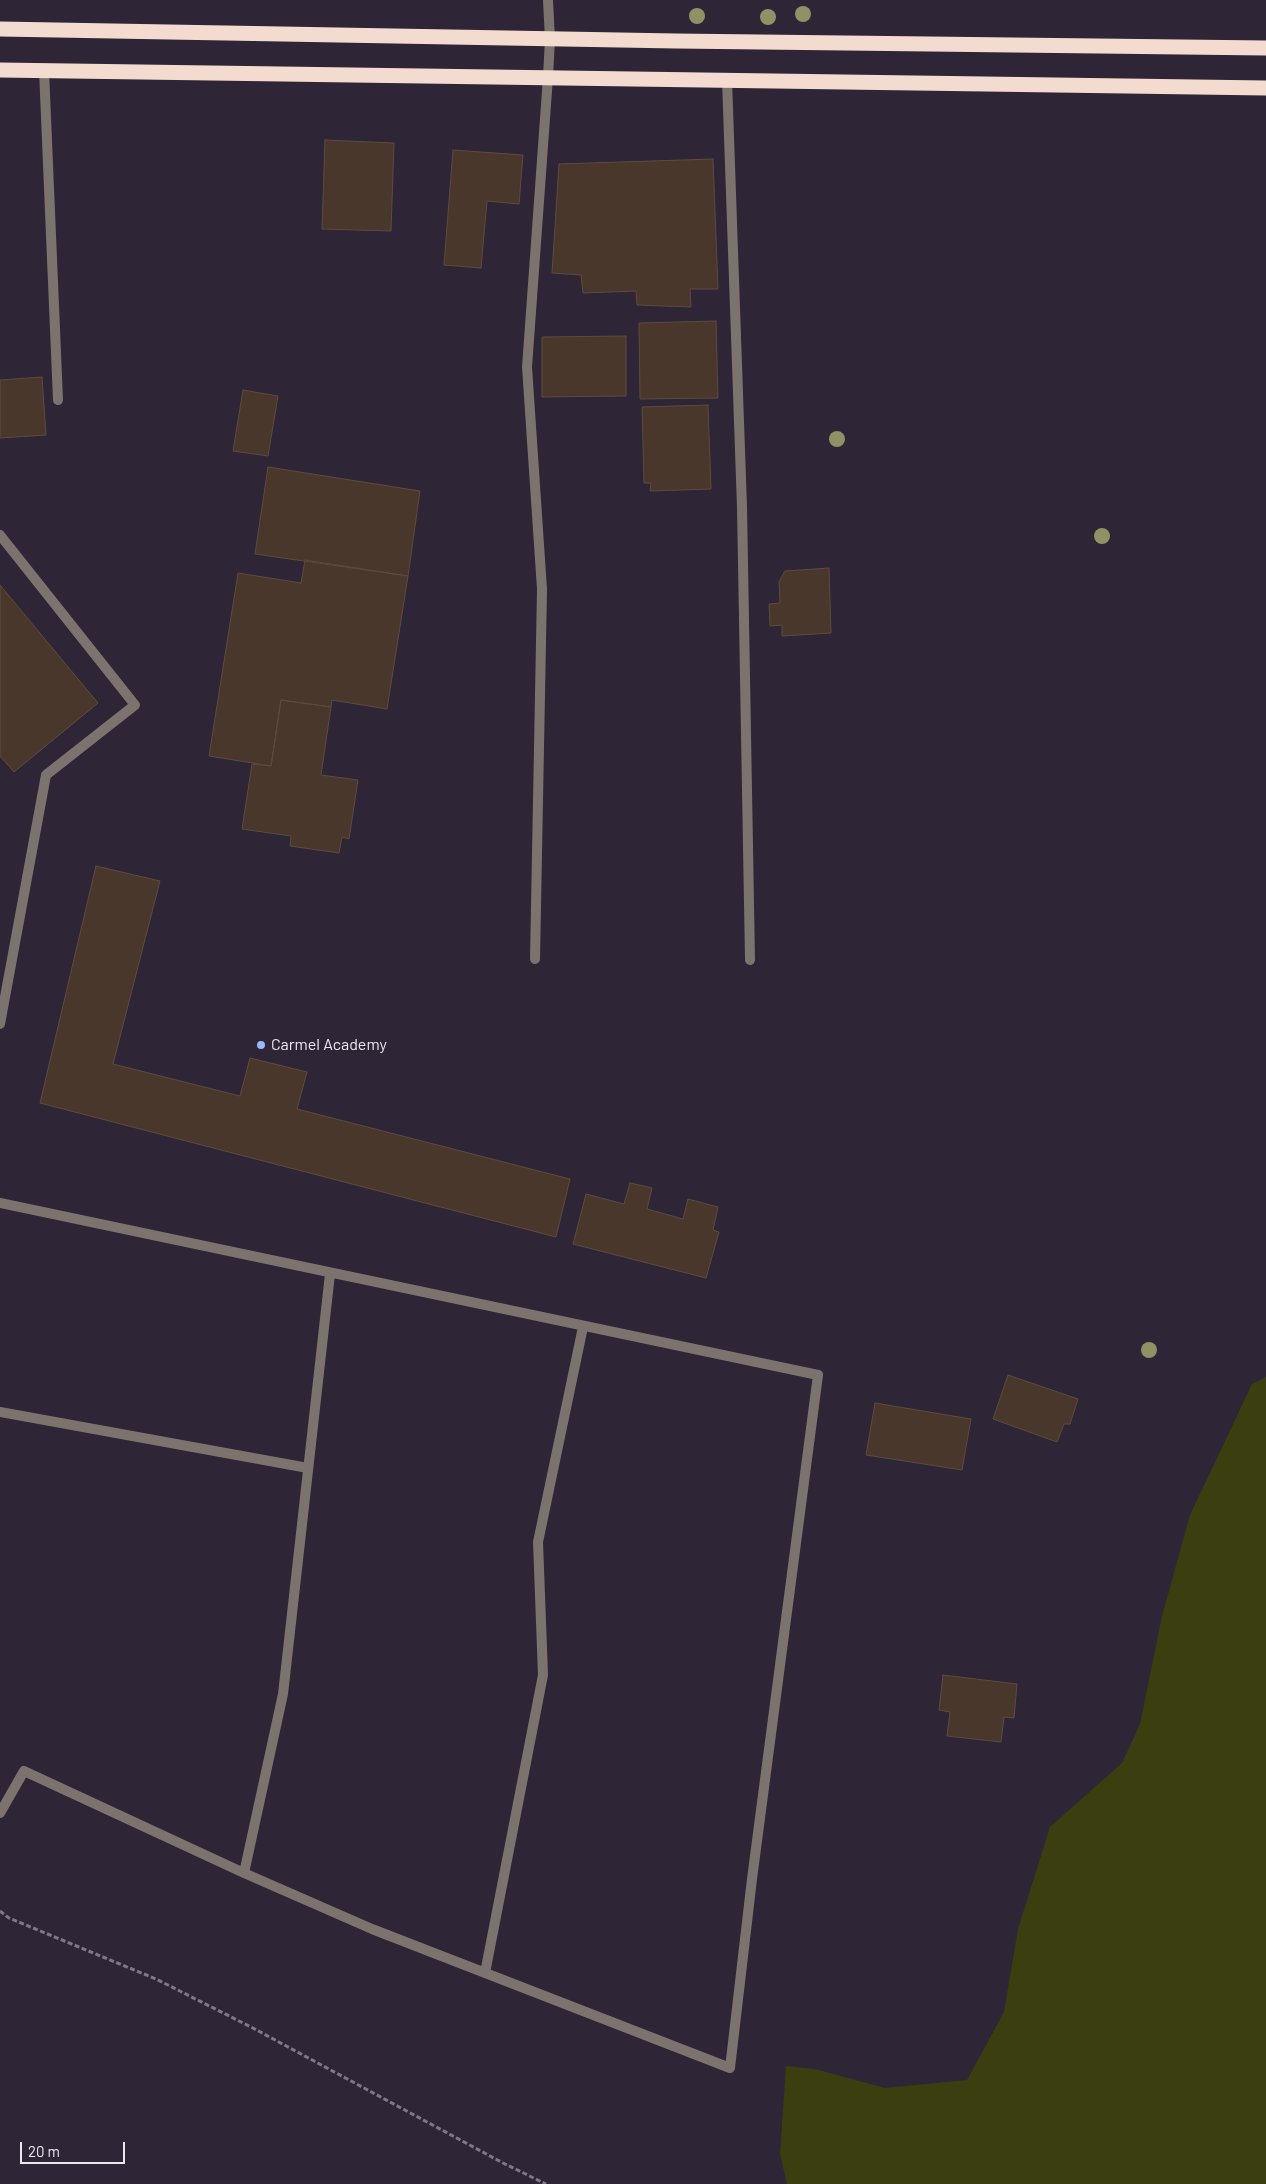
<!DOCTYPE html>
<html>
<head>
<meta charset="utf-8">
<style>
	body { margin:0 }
	#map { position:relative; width:1266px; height:2184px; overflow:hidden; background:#2e2536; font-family:Barlow,sans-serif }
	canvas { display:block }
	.scale { position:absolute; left:20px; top:2142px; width:105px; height:22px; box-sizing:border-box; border:2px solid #ece6f1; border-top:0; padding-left:6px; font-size:15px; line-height:18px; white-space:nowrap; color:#ece6f1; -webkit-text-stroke:4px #2e2536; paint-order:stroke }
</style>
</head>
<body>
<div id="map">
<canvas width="1266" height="2184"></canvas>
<div class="scale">20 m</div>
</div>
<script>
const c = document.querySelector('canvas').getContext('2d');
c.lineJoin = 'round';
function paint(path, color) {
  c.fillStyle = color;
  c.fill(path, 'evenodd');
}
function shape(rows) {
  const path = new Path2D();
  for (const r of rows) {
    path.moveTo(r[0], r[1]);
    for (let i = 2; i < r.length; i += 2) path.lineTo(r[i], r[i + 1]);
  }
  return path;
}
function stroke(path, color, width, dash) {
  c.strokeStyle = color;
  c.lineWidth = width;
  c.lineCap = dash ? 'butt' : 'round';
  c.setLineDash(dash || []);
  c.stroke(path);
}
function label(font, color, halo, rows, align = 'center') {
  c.font = font + ' Barlow,sans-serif';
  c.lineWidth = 5;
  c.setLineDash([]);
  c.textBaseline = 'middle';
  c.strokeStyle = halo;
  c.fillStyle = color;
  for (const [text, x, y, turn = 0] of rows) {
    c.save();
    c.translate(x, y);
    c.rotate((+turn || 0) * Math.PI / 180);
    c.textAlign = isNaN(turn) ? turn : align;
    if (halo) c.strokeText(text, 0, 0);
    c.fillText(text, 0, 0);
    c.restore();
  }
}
paint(shape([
	[1266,1377,1266,2184,787,2184,780,2154,786,2066,815,2069,885,2088,967,2080,1004,2012,1018,1929,1050,1827,1122,1763,1140,1724,1162,1616,1190,1515,1252,1384]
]), '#3b3f0f');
const building = shape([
	[325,140,394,143,391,231,322,229,325,140],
	[453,150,523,155,519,204,487,201,481,268,444,265,453,150],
	[713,159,718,289,690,289,691,307,637,305,636,291,583,293,581,275,552,273,559,164,713,159],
	[716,321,718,398,640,399,639,323,716,321],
	[626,336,626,396,542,397,542,337,626,336],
	[42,377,46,435,0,438,0,380,42,377],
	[243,390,278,396,268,456,233,451,243,390],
	[708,405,711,489,650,491,651,483,644,483,642,407,708,405],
	[268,467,420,491,408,576,255,554,268,467],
	[305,560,408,576,387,709,332,700,331,707,281,700,271,766,209,756,238,573,301,583,305,560],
	[829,568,831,633,782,636,782,625,770,626,769,604,780,603,779,582,785,571,829,568],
	[0,585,98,703,14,772,0,756,0,585],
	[281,700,331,707,321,775,358,780,349,839,342,837,339,853,290,846,291,836,242,829,252,764,271,766,281,700],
	[96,866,160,881,113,1064,240,1096,250,1058,307,1072,297,1109,570,1179,556,1237,40,1103,96,866],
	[630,1183,652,1188,647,1209,683,1219,688,1199,718,1207,713,1230,719,1232,706,1278,573,1244,586,1194,624,1204,630,1183],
	[1008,1375,1078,1399,1070,1424,1064,1424,1057,1442,993,1419,1008,1375],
	[875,1403,971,1419,962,1470,866,1455,875,1403],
	[943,1675,1017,1684,1014,1718,1004,1717,1001,1742,947,1736,950,1712,939,1710,943,1675]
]);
paint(building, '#49372c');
stroke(building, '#5e4b40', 1);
stroke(shape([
	[0,1911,9,1918,156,1979,251,2027,503,2163,546,2184]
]), '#7e7785', 3, [5, 2.5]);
stroke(shape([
	[44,70,58,400],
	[727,80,742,507,750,960],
	[535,959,542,589,527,367,548,77],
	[0,1412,308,1468]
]), '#7d736e', 10);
stroke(shape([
	[548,77,550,39,548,0],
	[0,535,135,705,46,775,0,1024],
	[0,1203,818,1375,752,1879,730,2068,372,1929,244,1873,24,1771,0,1813],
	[244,1873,283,1694,330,1274],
	[485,1973,543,1675,538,1542,583,1327]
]), '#7d736e', 10);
stroke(shape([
	[0,29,676,41,1266,48],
	[0,70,1266,88]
]), '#f4dbcf', 15);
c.fillStyle = '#909266';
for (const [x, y] of [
	[803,14],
	[697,16],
	[768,17],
	[837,439],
	[1102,536],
	[1149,1350]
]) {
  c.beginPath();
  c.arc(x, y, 8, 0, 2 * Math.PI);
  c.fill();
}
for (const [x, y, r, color] of [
	[261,1045,5,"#9db4fd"]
]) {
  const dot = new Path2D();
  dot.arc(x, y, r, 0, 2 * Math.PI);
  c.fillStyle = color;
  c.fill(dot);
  stroke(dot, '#2e2536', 2);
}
label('16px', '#ece6f1', '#2e2536', [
	["Carmel Academy",271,1045]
], 'left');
</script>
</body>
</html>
